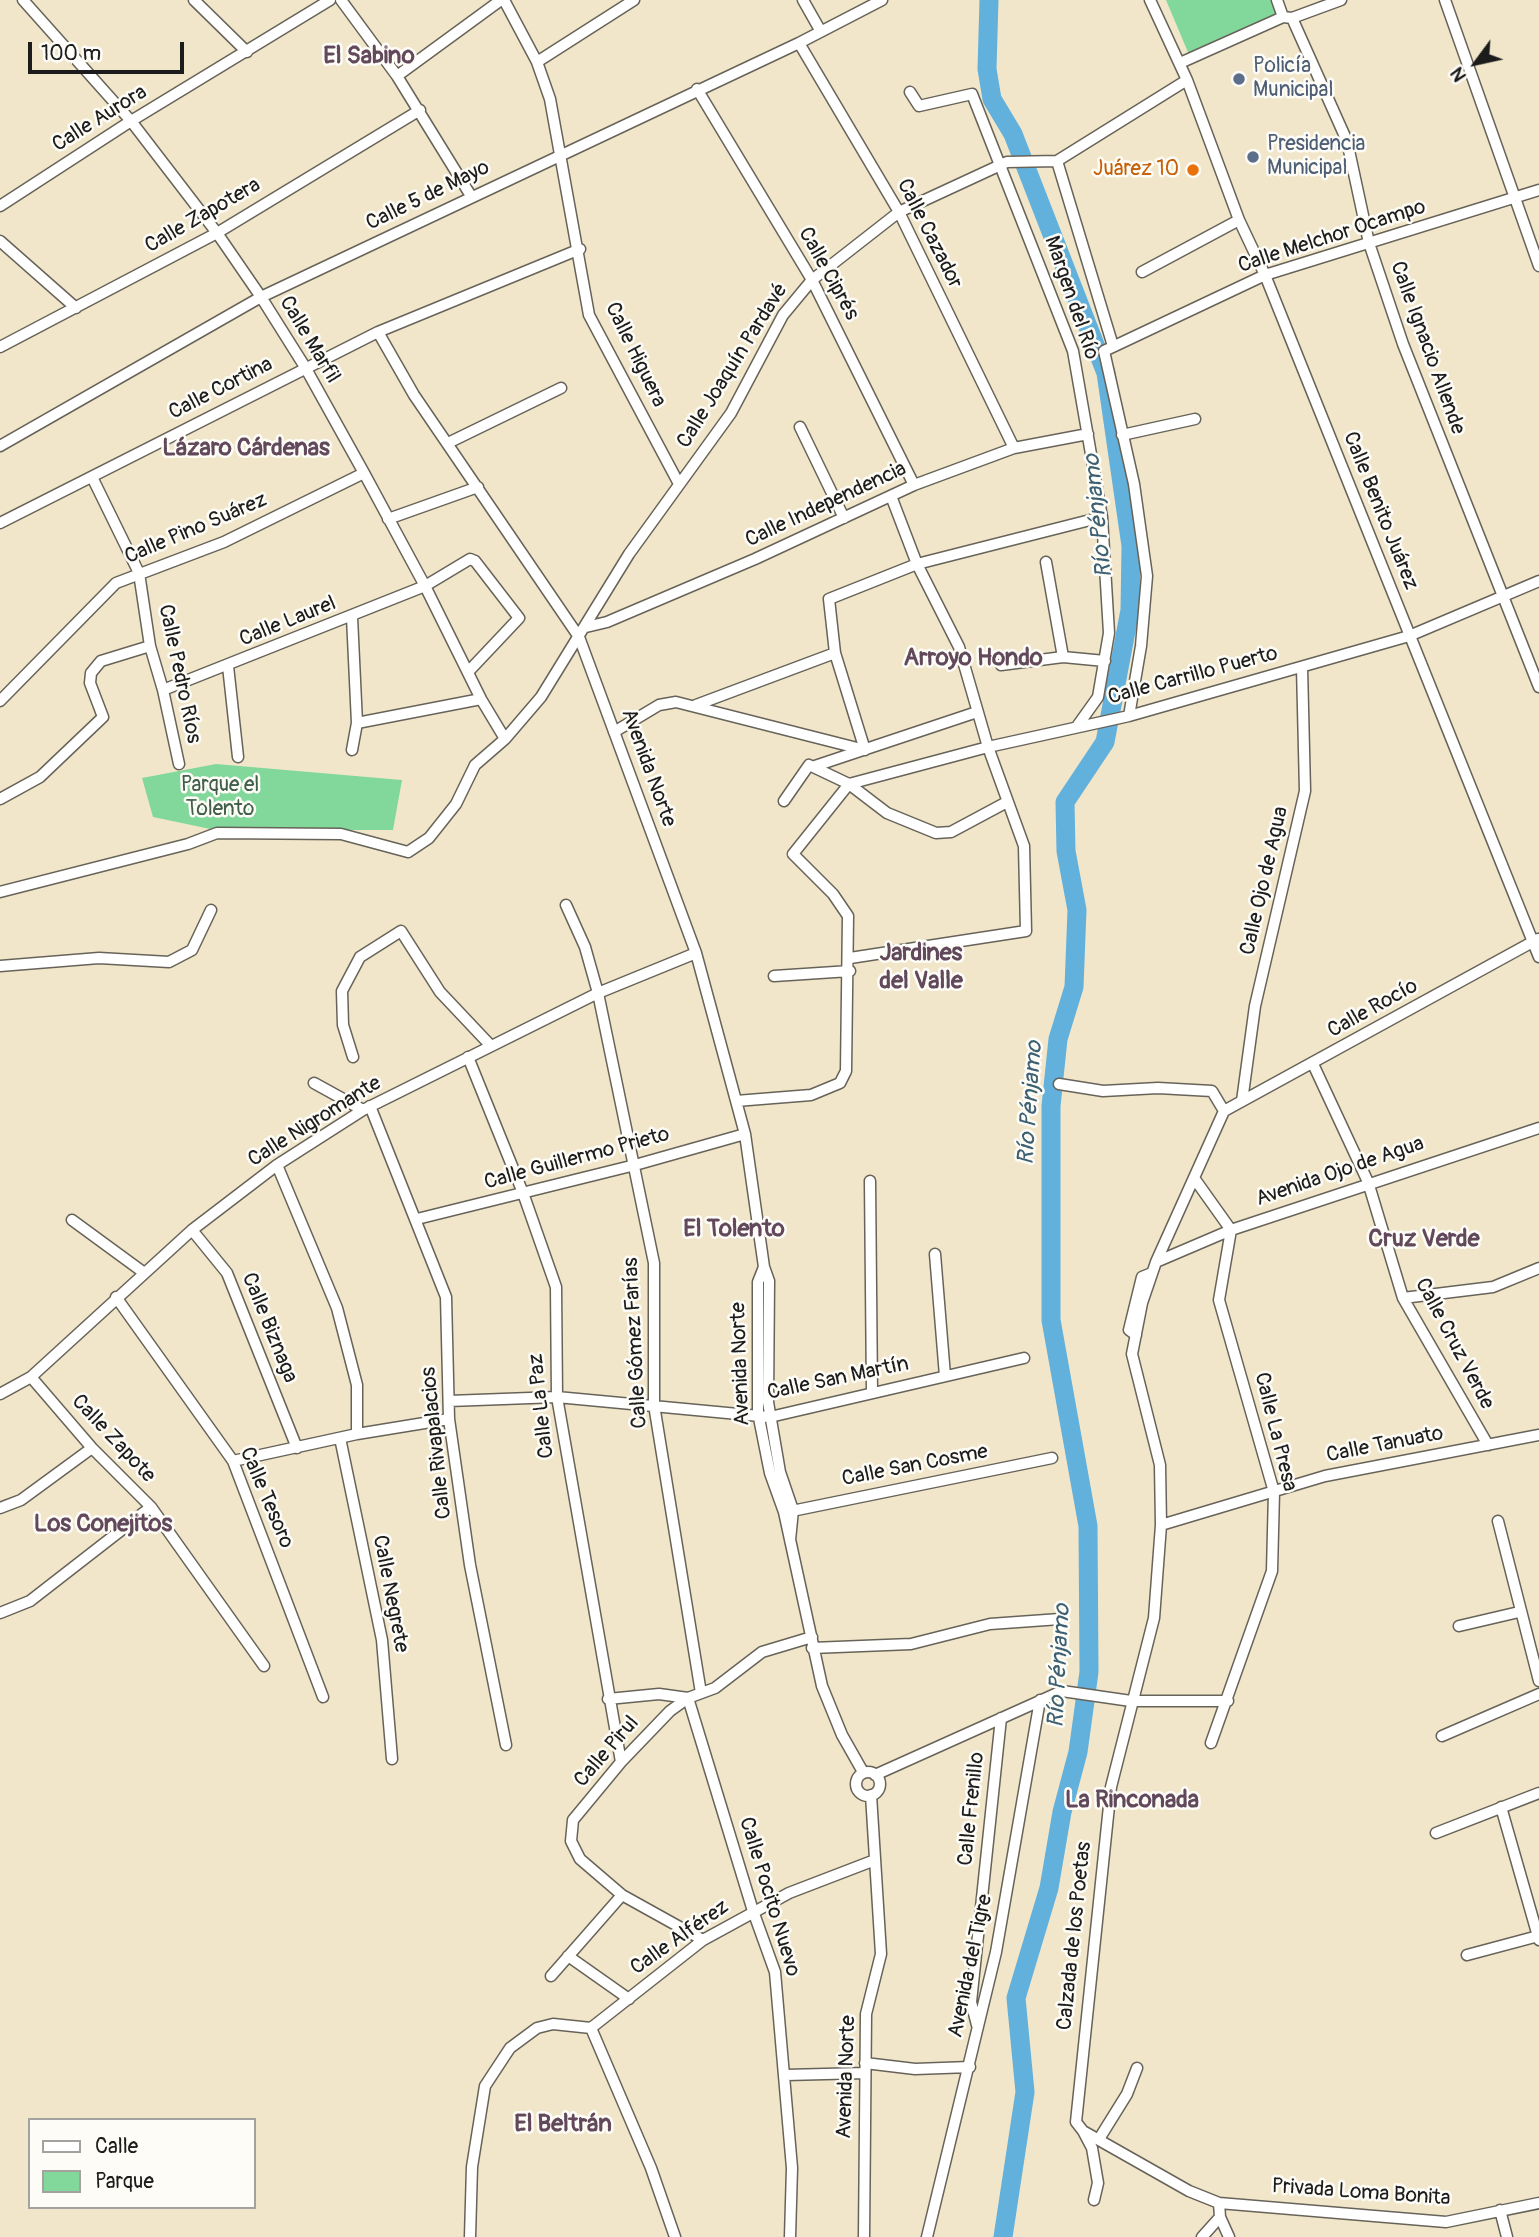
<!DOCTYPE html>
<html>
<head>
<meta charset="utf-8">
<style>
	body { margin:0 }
	#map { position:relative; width:1539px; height:2237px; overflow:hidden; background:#f1e6ca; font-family:Pangolin,sans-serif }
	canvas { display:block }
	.legend { position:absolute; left:28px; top:2118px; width:228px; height:91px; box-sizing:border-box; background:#fdfcf7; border:2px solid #a3a29f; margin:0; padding:9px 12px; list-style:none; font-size:21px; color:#1c1c1c }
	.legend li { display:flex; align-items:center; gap:14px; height:35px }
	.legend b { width:35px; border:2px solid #a3a29f }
	.north { position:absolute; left:1441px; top:28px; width:70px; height:70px; -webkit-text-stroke:5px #fdfcf7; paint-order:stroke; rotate:237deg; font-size:19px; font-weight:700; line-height:28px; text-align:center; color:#1c1c1c }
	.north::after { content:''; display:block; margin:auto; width:24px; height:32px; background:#1c1c1c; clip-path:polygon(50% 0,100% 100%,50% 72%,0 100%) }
	.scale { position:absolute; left:28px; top:42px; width:156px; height:32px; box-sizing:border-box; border:4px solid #1c1c1c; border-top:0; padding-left:9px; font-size:21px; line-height:24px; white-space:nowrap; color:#1c1c1c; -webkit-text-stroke:5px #fdfcf7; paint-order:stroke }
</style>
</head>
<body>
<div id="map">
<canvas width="1539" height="2237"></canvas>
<ul class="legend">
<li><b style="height:9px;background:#fff"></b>Calle</li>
<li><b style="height:19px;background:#82d89b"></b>Parque</li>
</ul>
<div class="north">N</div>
<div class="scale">100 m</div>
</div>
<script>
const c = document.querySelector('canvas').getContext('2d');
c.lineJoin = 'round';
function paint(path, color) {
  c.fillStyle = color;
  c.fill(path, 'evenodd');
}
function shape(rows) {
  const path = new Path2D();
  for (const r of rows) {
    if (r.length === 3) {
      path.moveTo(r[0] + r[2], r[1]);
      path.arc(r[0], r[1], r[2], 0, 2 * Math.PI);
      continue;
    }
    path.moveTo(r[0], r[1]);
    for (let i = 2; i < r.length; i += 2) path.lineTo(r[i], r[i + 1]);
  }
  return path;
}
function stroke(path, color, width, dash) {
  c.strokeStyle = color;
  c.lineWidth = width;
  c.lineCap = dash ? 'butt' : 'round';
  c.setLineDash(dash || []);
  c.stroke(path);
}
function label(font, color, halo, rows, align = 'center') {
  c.font = font + ' Pangolin,sans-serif';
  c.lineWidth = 5;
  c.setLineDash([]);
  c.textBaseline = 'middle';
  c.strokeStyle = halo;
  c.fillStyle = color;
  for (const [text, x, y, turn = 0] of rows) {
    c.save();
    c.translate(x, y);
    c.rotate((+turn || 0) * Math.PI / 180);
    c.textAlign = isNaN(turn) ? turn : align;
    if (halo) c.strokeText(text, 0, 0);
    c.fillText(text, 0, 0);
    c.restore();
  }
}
paint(shape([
	[1166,0,1276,0,1281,14,1190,57],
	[216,764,402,780,393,830,215,830,153,817,142,778]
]), '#82d89b');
stroke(shape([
	[989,0,987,69,992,99,1013,134,1106,373,1131,546,1130,610,1105,742,1065,802,1066,851,1077,910,1074,987,1058,1039,1051,1106,1051,1320,1088,1526,1089,1672,1078,1752,1062,1812,1049,1888,1016,1998,1025,2092,1003,2237]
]), '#62b0dc', 19);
const street = shape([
	[23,0,131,121,217,233,261,297,305,367,364,473,425,586,481,699,505,739],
	[194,0,247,52],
	[341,0,397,76,471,196],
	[504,0,537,62,550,99,589,315,679,484],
	[803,0,820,30],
	[1150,0,1187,80,1239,220,1265,275,1539,957],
	[1277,0,1283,17],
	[1445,0,1539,266],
	[1292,18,1347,141,1369,243,1403,344,1539,687],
	[799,43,899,212,1014,448],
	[537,62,634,0],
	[1180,63,1283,17,1292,18,1341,0],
	[397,76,501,0],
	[697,89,812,280,914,485],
	[910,92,919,106,972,94,1073,351,1102,517,1109,633,1098,697,1078,725],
	[1057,161,1113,346],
	[0,206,131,121,330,0],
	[0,241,76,308],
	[1142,272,1239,220],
	[378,332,414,395,579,637,696,953,745,1134,764,1267,769,1281,768,1402,780,1472,793,1510,790,1540],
	[0,347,217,233,420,110],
	[800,427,844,518],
	[1122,435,1195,419],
	[448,443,561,388],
	[0,446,261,297,799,43,882,0],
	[92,477,139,573,150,646,163,690,179,764],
	[388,519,478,487],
	[0,523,378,332,580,249],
	[1046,562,1063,657],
	[586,627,607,622,755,559,914,485,1014,448,1088,434],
	[1001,665,1063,657,1105,661],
	[228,666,238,757],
	[163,690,425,586,470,559,475,561,519,618,468,672],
	[0,701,116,583,224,542,364,473],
	[696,705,835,653],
	[1129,716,1141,646,1147,576,1134,484,1104,351,1265,275,1539,190],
	[357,723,481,699],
	[614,732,659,705,676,702,865,750],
	[352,750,357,723,352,617],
	[865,750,835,653,829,599,917,564,1102,517],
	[815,766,977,712],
	[0,799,40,777,103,717,90,683,91,673,101,661,150,646],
	[784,801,809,765,849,784,887,813,936,833,951,832,1007,802],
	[0,892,188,844,217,833,341,834,408,852,429,838,456,804,475,765,505,739,541,697,629,554,731,413,783,315,812,280,899,212,1007,162,1057,161,1187,80],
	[566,905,585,947,598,993,654,1263,654,1405,701,1693],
	[850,958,1026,931,1024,846,988,747,959,647,917,564,891,496],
	[0,966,99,958,169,962,192,950,211,910],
	[774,976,850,971],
	[353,1057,343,1025,342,991,360,957,401,931,440,992,491,1046],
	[468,1057,523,1193,556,1287,557,1397,621,1762],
	[1313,1064,1368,1182,1403,1298,1488,1445],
	[314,1083,363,1110],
	[1059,1084,1103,1091,1158,1088,1212,1091,1224,1111],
	[736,1101,811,1095,840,1083,846,1071,848,916,833,894,793,854,849,784,988,747,1129,716,1409,636,1539,581],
	[1242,1101,1255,1006,1305,791,1302,667],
	[370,1106,446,1297,449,1419,470,1565,506,1745],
	[1224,1111,1156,1262,1142,1303,1132,1354,1160,1465,1161,1525,1154,1618,1111,1787,1076,2122,1083,2131,1189,2191,1219,2203,1446,2222,1539,2203],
	[1224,1111,1538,939],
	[277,1165,337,1308,357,1385,357,1434],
	[1194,1178,1231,1230,1219,1300,1274,1492,1272,1571,1211,1743],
	[870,1181,872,1393],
	[417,1219,635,1165,745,1134],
	[72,1220,143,1272],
	[192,1230,227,1273,297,1448],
	[935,1254,945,1376],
	[1156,1262,1231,1230,1539,1128],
	[764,1267,758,1282,758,1413,770,1473,784,1512,822,1686,842,1735,863,1772],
	[116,1297,233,1461,323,1697],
	[1403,1298,1493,1287,1539,1268],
	[1136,1335,1129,1330,1142,1277,1152,1273],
	[31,1377,92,1448,151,1507,264,1666],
	[0,1394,31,1377,192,1230,277,1165,363,1110,598,993,696,953],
	[449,1401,557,1397,770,1417,1024,1358],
	[340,1438,382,1640,392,1759],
	[233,1461,357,1434,449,1419],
	[0,1508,21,1500,92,1448],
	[787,1512,1052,1458],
	[1498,1521,1539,1681],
	[1161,1525,1325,1476,1539,1435],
	[0,1613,30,1601,151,1507],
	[1459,1626,1519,1612],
	[812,1648,911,1644,990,1624,1060,1619],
	[688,1698,753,1911,775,1972,792,2168,790,2237],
	[608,1699,659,1694,688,1698],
	[1442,1736,1539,1694],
	[868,1784,12],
	[875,1775,1062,1691,1131,1701,1228,1701],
	[1501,1807,1539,1940],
	[1436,1833,1539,1793],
	[703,1940,622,1895,580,1859,571,1841,573,1820,621,1762,670,1711,688,1698,715,1688,762,1652,812,1637],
	[1467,1955,1538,1936],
	[568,1956,629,1999],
	[551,1976,622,1895],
	[977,2025,971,2002,1001,1718],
	[591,2028,703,1940,789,1893,875,1860],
	[591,2028,651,2168,675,2237],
	[865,2063,915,2069,970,2067],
	[786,2075,864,2073],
	[1083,2131,1092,2148,1098,2183,1094,2200],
	[1099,2139,1127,2094,1137,2068],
	[1500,2210,1507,2237],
	[1220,2217,1229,2237],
	[470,2237,472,2167,485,2086,510,2048,537,2028,553,2024,591,2028],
	[864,2237,866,2014,881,1954,871,1795],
	[927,2237,996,1952,1040,1700],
	[1202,2237,1220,2217,1219,2203]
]);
stroke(street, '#676359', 13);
stroke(street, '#fff', 10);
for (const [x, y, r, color] of [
	[1239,79,7,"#5c6f8a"],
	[1253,157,7,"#5c6f8a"],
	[1193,170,7,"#e8710a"]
]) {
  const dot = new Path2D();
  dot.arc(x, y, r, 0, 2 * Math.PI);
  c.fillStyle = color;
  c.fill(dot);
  stroke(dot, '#fdfcf7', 2.5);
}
label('21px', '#4e5e75', '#fdfcf7', [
	["Policía",1253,67],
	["Municipal",1253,91],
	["Presidencia",1267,145],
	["Municipal",1267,169]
], 'left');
label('21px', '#1c1c1c', '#fdfcf7', [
	["Calle Aurora",100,119,-32],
	["Calle 5 de Mayo",428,196,-26],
	["Calle Zapotera",203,216,-30],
	["Calle Cazador",929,234,63],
	["Calle Melchor Ocampo",1332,237,-18],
	["Calle Ciprés",828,274,61],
	["Margen del Río",1071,298,71],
	["Calle Marfil",309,340,59],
	["Calle Ignacio Allende",1427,348,70],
	["Calle Higuera",635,355,64],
	["Calle Joaquín Pardavé",733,366,-58],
	["Calle Cortina",221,389,-27],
	["Calle Independencia",826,505,-25],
	["Calle Benito Juárez",1380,511,68],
	["Calle Pino Suárez",196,529,-23],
	["Calle Laurel",288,622,-22],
	["Calle Pedro Ríos",179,674,78],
	["Calle Carrillo Puerto",1193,676,-15],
	["Avenida Norte",648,768,70],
	["Calle Ojo de Agua",1265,881,-77],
	["Calle Rocío",1373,1009,-29],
	["Calle Nigromante",315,1122,-32],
	["Calle Guillermo Prieto",577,1159,-15],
	["Avenida Ojo de Agua",1340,1172,-19],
	["Calle Biznaga",269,1328,68],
	["Calle Gómez Farías",636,1343,-93],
	["Calle Cruz Verde",1454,1344,62],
	["Avenida Norte",741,1364,-92],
	["Calle San Martín",838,1379,-12],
	["Calle La Paz",542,1406,-96],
	["Calle La Presa",1275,1432,76],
	["Calle Zapote",113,1439,47],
	["Calle Rivapalacios",437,1443,-96],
	["Calle Tanuato",1385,1445,-11],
	["Calle San Cosme",915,1466,-11],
	["Calle Tesoro",266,1498,67],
	["Calle Negrete",390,1594,79],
	["Calle Pirul",607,1752,-49],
	["Calle Frenillo",972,1809,-84],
	["Calle Pocito Nuevo",769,1897,73],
	["Calzada de los Poetas",1075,1936,-84],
	["Calle Alférez",680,1938,-35],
	["Avenida del Tigre",971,1966,-78],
	["Avenida Norte",847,2077,-88],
	["Privada Loma Bonita",1361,2193,4]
]);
label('21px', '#c56008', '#fdfcf7', [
	["Juárez 10",1179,170]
], 'right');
label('21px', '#405e48', '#fdfcf7', [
	["Parque el",220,786],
	["Tolento",220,810]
]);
label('italic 23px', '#3c5f72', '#fdfcf7', [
	["Río Pénjamo",1099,516,-96],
	["Río Pénjamo",1031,1103,-86],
	["Río Pénjamo",1060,1666,-87]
]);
label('bold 24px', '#61485a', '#fdfcf7', [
	["El Sabino",369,57],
	["Lázaro Cárdenas",246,449],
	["Arroyo Hondo",973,659],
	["Jardines",921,954],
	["del Valle",921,982],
	["El Tolento",734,1230],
	["Cruz Verde",1424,1240],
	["Los Conejitos",103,1525],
	["La Rinconada",1132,1801],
	["El Beltrán",563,2125]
]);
</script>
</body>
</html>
